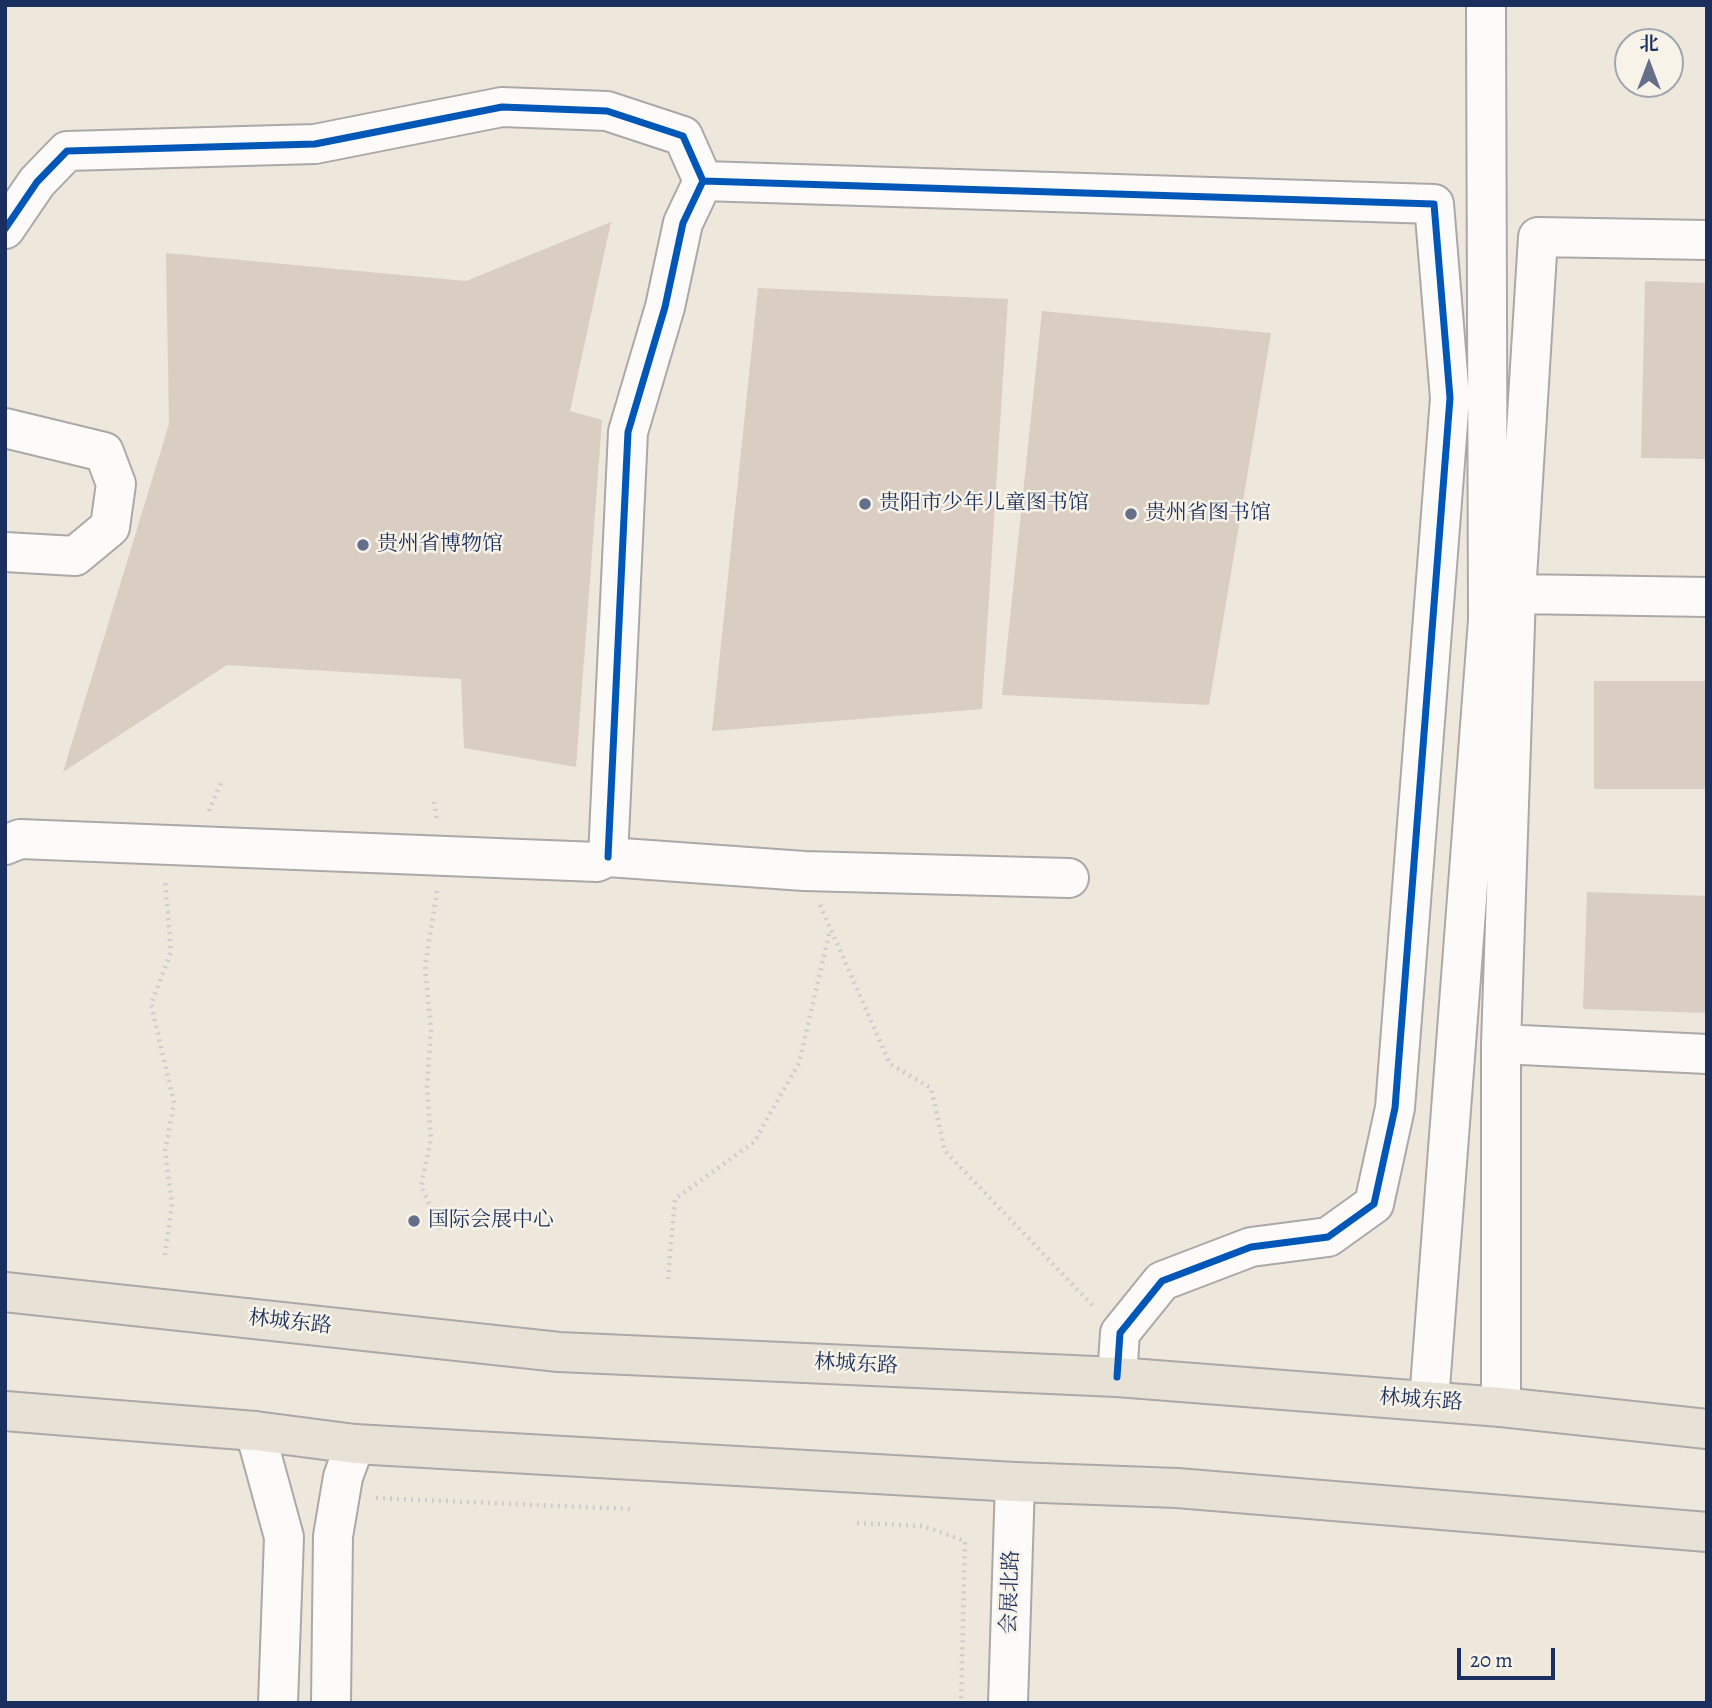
<!DOCTYPE html>
<html>
<head>
<meta charset="utf-8">
<style>
	body { margin:0 }
	#map { position:relative; width:1712px; height:1708px; overflow:hidden; background:#eee7dc; font-family:Alegreya,"Noto Serif SC",serif }
	canvas { display:block }
	.frame { position:absolute; inset:0; border:7px solid #1b2f5e; pointer-events:none }
	.north { position:absolute; left:1614px; top:28px; width:70px; height:70px; box-sizing:border-box; background:#f7f3e8; border:2px solid #9fa5b1; border-radius:50%; rotate:0deg; font-size:19px; font-weight:700; line-height:28px; text-align:center; color:#1b2f5e }
	.north::after { content:''; display:block; margin:auto; width:24px; height:32px; background:#656f8a; clip-path:polygon(50% 0,100% 100%,50% 72%,0 100%) }
	.scale { position:absolute; left:1457px; top:1648px; width:98px; height:32px; box-sizing:border-box; border:4px solid #1b2f5e; border-top:0; padding-left:9px; font-size:21px; line-height:24px; white-space:nowrap; color:#1b2f5e; -webkit-text-stroke:5px #f7f3e8; paint-order:stroke }
</style>
</head>
<body>
<div id="map">
<canvas width="1712" height="1708"></canvas>
<div class="frame"></div>
<div class="north">北</div>
<div class="scale">20 m</div>
</div>
<script>
const c = document.querySelector('canvas').getContext('2d');
c.lineJoin = 'round';
function paint(path, color) {
  c.fillStyle = color;
  c.fill(path, 'evenodd');
}
function shape(rows) {
  const path = new Path2D();
  for (const r of rows) {
    path.moveTo(r[0], r[1]);
    for (let i = 2; i < r.length; i += 2) path.lineTo(r[i], r[i + 1]);
  }
  return path;
}
function stroke(path, color, width, dash) {
  c.strokeStyle = color;
  c.lineWidth = width;
  c.lineCap = dash ? 'butt' : 'round';
  c.setLineDash(dash || []);
  c.stroke(path);
}
function label(font, color, halo, rows, align = 'center') {
  c.font = font + ' Alegreya,"Noto Serif SC",serif';
  c.lineWidth = 5;
  c.setLineDash([]);
  c.textBaseline = 'middle';
  c.strokeStyle = halo;
  c.fillStyle = color;
  for (const [text, x, y, turn = 0] of rows) {
    c.save();
    c.translate(x, y);
    c.rotate((+turn || 0) * Math.PI / 180);
    c.textAlign = isNaN(turn) ? turn : align;
    if (halo) c.strokeText(text, 0, 0);
    c.fillText(text, 0, 0);
    c.restore();
  }
}
paint(shape([
	[611,222,570,411,602,420,576,767,464,748,461,679,227,665,63,772,169,424,166,253,466,281],
	[1645,281,1707,283,1707,459,1641,458],
	[758,288,1008,299,982,709,712,731],
	[1042,311,1271,333,1209,705,1002,695],
	[1594,681,1707,681,1707,789,1594,789],
	[1587,892,1707,896,1707,1013,1583,1009]
]), '#dacec3');
const minor = shape([
	[703,181,1434,204,1450,398,1395,1108,1374,1204,1328,1237,1251,1247,1162,1281,1120,1333,1117,1377],
	[5,229,37,182,67,151,315,144,502,107,607,111,683,136,703,181,683,223,665,307,628,432,608,857],
	[5,428,104,452,116,484,110,527,75,556,5,552],
	[1516,594,1707,597],
	[5,845,20,839,597,862,608,857,804,871,1069,878],
	[1501,1044,1707,1054],
	[1429,1401,1488,620,1486,5],
	[1501,1407,1501,1044,1516,594,1538,237,1707,240],
	[255,1431,284,1537,278,1703],
	[331,1703,333,1536,343,1477,355,1444],
	[1008,1703,1015,1482]
]);
const major = shape([
	[5,1292,559,1352,1117,1377,1501,1407,1707,1429],
	[5,1411,255,1431,355,1444,1015,1482,1177,1488,1707,1532]
]);
stroke(minor, '#aaa8a8', 42);
stroke(major, '#aaa8a8', 42);
stroke(shape([
	[434,802,437,820],
	[209,811,221,782],
	[437,891,425,967,431,1029,427,1087,431,1139,421,1186,442,1233],
	[820,905,890,1064,931,1088,945,1151,1095,1308],
	[165,1255,172,1204,165,1151,174,1103,151,1004,171,952,165,880],
	[668,1279,675,1199,754,1142,799,1063,830,930],
	[376,1498,630,1509],
	[857,1523,923,1526,965,1541,961,1703]
]), '#cccdce', 4.5, [2, 5]);
stroke(minor, '#fcfbfa', 38);
stroke(major, '#e8e2d6', 38);
stroke(shape([
	[703,181,1434,204,1450,398,1395,1108,1374,1204,1328,1237,1251,1247,1162,1281,1120,1333,1117,1377],
	[5,229,37,182,67,151,315,144,502,107,607,111,683,136,703,181,683,223,665,307,628,432,608,857]
]), '#0057b8', 7);
for (const [x, y, r, color] of [
	[865,504,7,"#656f8a"],
	[1131,514,7,"#656f8a"],
	[363,545,7,"#656f8a"],
	[414,1221,7,"#656f8a"]
]) {
  const dot = new Path2D();
  dot.arc(x, y, r, 0, 2 * Math.PI);
  c.fillStyle = color;
  c.fill(dot);
  stroke(dot, '#f7f3e8', 2.5);
}
label('21px', '#1b2f5e', '#f7f3e8', [
	["贵阳市少年儿童图书馆",879,504],
	["贵州省图书馆",1145,514],
	["贵州省博物馆",377,545],
	["国际会展中心",428,1221]
], 'left');
label('21px', '#1b2f5e', '#f7f3e8', [
	["林城东路",290,1323,6],
	["林城东路",856,1365,3],
	["林城东路",1421,1401,4],
	["会展北路",1011,1592,-88]
]);
</script>
</body>
</html>
